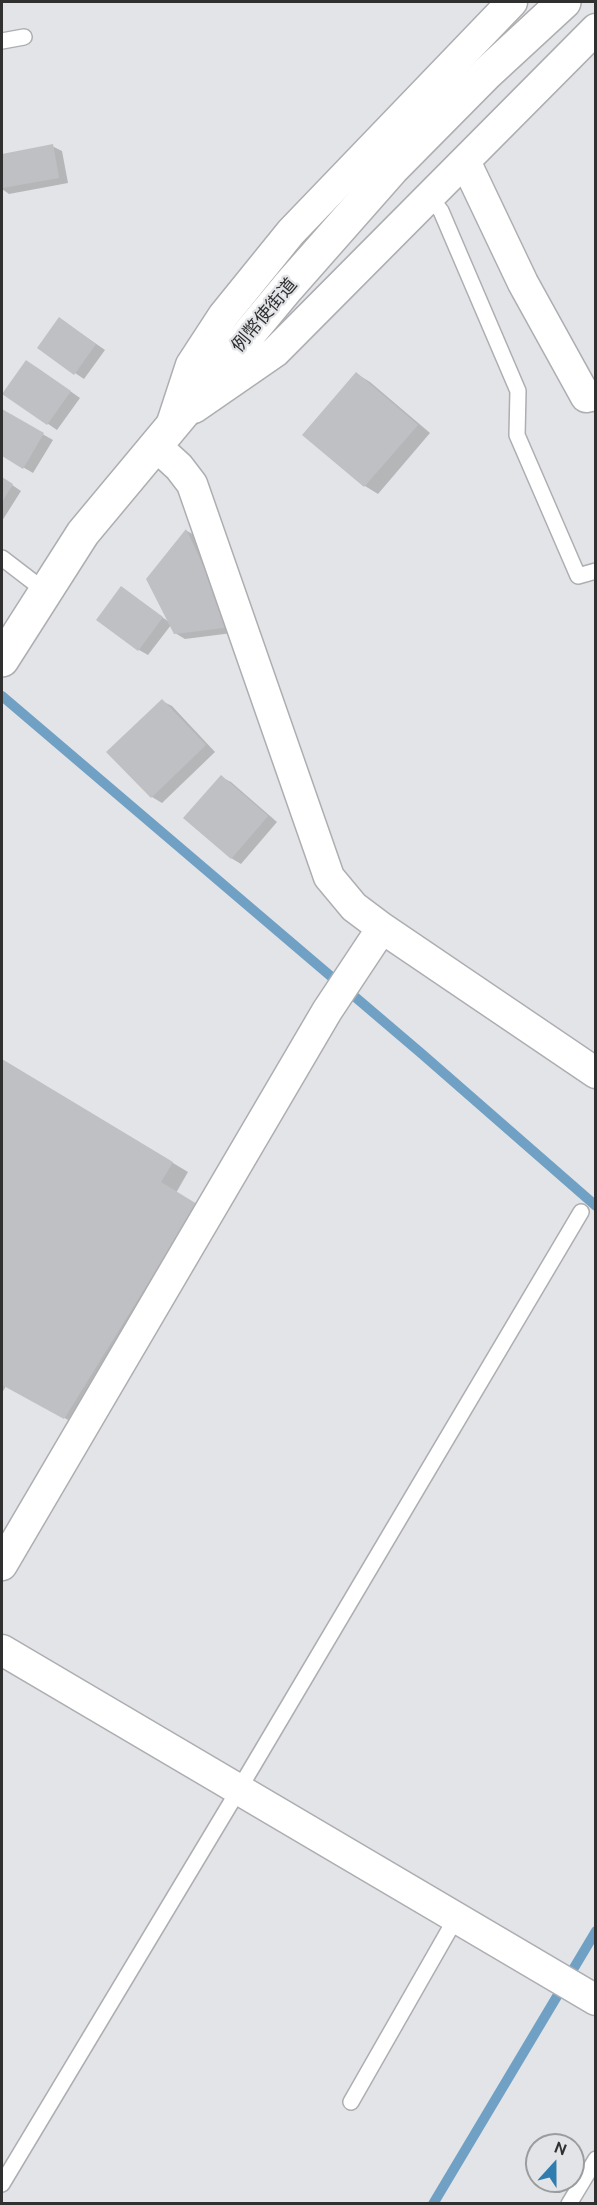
<!DOCTYPE html>
<html>
<head>
<meta charset="utf-8">
<style>
	body { margin:0 }
	#map { position:relative; width:597px; height:2205px; overflow:hidden; background:#e3e4e7; font-family:Ubuntu,sans-serif }
	canvas { display:block }
	.frame { position:absolute; inset:0; border:3px solid #303031; pointer-events:none }
	.north { position:absolute; left:525px; top:2133px; width:60px; height:60px; box-sizing:border-box; background:#e3e4e7; border:2px solid #9b9c9e; border-radius:50%; rotate:21deg; font-size:16px; font-weight:700; line-height:24px; text-align:center; color:#303031 }
	.north::after { content:''; display:block; margin:auto; width:21px; height:27px; background:#307caf; clip-path:polygon(50% 0,100% 100%,50% 72%,0 100%) }
</style>
</head>
<body>
<div id="map">
<canvas width="597" height="2205"></canvas>
<div class="frame"></div>
<div class="north">N</div>
</div>
<script>
const c = document.querySelector('canvas').getContext('2d');
c.lineJoin = 'round';
function paint(path, color) {
  c.fillStyle = color;
  c.fill(path, 'evenodd');
}
function shape(rows) {
  const path = new Path2D();
  for (const r of rows) {
    path.moveTo(r[0], r[1]);
    for (let i = 2; i < r.length; i += 2) path.lineTo(r[i], r[i + 1]);
  }
  return path;
}
function stroke(path, color, width, dash) {
  c.strokeStyle = color;
  c.lineWidth = width;
  c.lineCap = dash ? 'butt' : 'round';
  c.setLineDash(dash || []);
  c.stroke(path);
}
function label(font, color, halo, rows, align = 'center') {
  c.font = font + ' Ubuntu,"Noto Sans JP",sans-serif';
  c.lineWidth = 4.5;
  c.setLineDash([]);
  c.textBaseline = 'middle';
  c.strokeStyle = halo;
  c.fillStyle = color;
  for (const [text, x, y, turn = 0] of rows) {
    c.save();
    c.translate(x, y);
    c.rotate((+turn || 0) * Math.PI / 180);
    c.textAlign = isNaN(turn) ? turn : align;
    if (halo) c.strokeText(text, 0, 0);
    c.fillText(text, 0, 0);
    c.restore();
  }
}
paint(shape([
	[52,146,62,151,68,183,9,194,2,189,2,155],
	[69,325,105,350,84,379,75,373],
	[36,367,80,398,57,430,4,394],
	[357,374,370,382,430,433,378,494,365,486,304,435],
	[2,411,53,440,33,473,2,455],
	[2,478,21,491,2,521],
	[187,531,196,536,240,632,185,639,175,633,171,625,148,655,139,650,122,588,169,622],
	[162,701,172,706,215,752,162,803,152,797],
	[221,777,231,782,277,822,241,864,231,858],
	[2,1060,188,1172,176,1193,211,1215,81,1427,6,1386,2,1393]
]), '#0003');
stroke(shape([
	[2,696,422,1054,596,1206],
	[433,2204,596,1931]
]), '#70a1c5', 10);
paint(shape([
	[53,144,59,178,2,188,2,154],
	[59,317,96,344,74,375,37,348],
	[26,360,71,391,47,425,2,394],
	[356,372,418,425,364,487,302,435],
	[2,409,44,433,23,469,2,456],
	[2,477,13,484,2,502],
	[186,529,232,627,174,634,146,579],
	[121,586,163,617,138,651,96,620],
	[162,699,206,745,151,798,106,752],
	[221,775,268,816,231,859,183,818],
	[2,1059,173,1162,161,1182,197,1204,64,1419,2,1385]
]), '#bfc0c3');
const lane = shape([
	[2,41,24,37],
	[429,196,441,211,518,391,517,435,578,576,596,571],
	[2,558,45,591],
	[351,2102,456,1918],
	[2,2184,238,1791,581,1212],
	[569,2204,596,2159]
]);
const street = shape([
	[465,161,523,283,586,397,596,395],
	[194,408,275,352,596,29],
	[172,423,191,365,223,316,291,232,512,2],
	[382,928,596,1073],
	[2,1565,327,1011,382,928,354,907,329,877,192,484,179,467,155,445],
	[2,1650,596,2000]
]);
const primary = shape([
	[2,660,83,533,288,287,392,169,486,74,564,2]
]);
stroke(lane, '#adaeb1', 18);
stroke(street, '#adaeb1', 33);
stroke(primary, '#adaeb1', 36);
stroke(lane, '#fff', 15);
stroke(street, '#fff', 30);
stroke(primary, '#fff', 33);
label('18px', '#303031', '#e3e4e7', [
	["例幣使街道",264,315,-50]
]);
</script>
</body>
</html>
